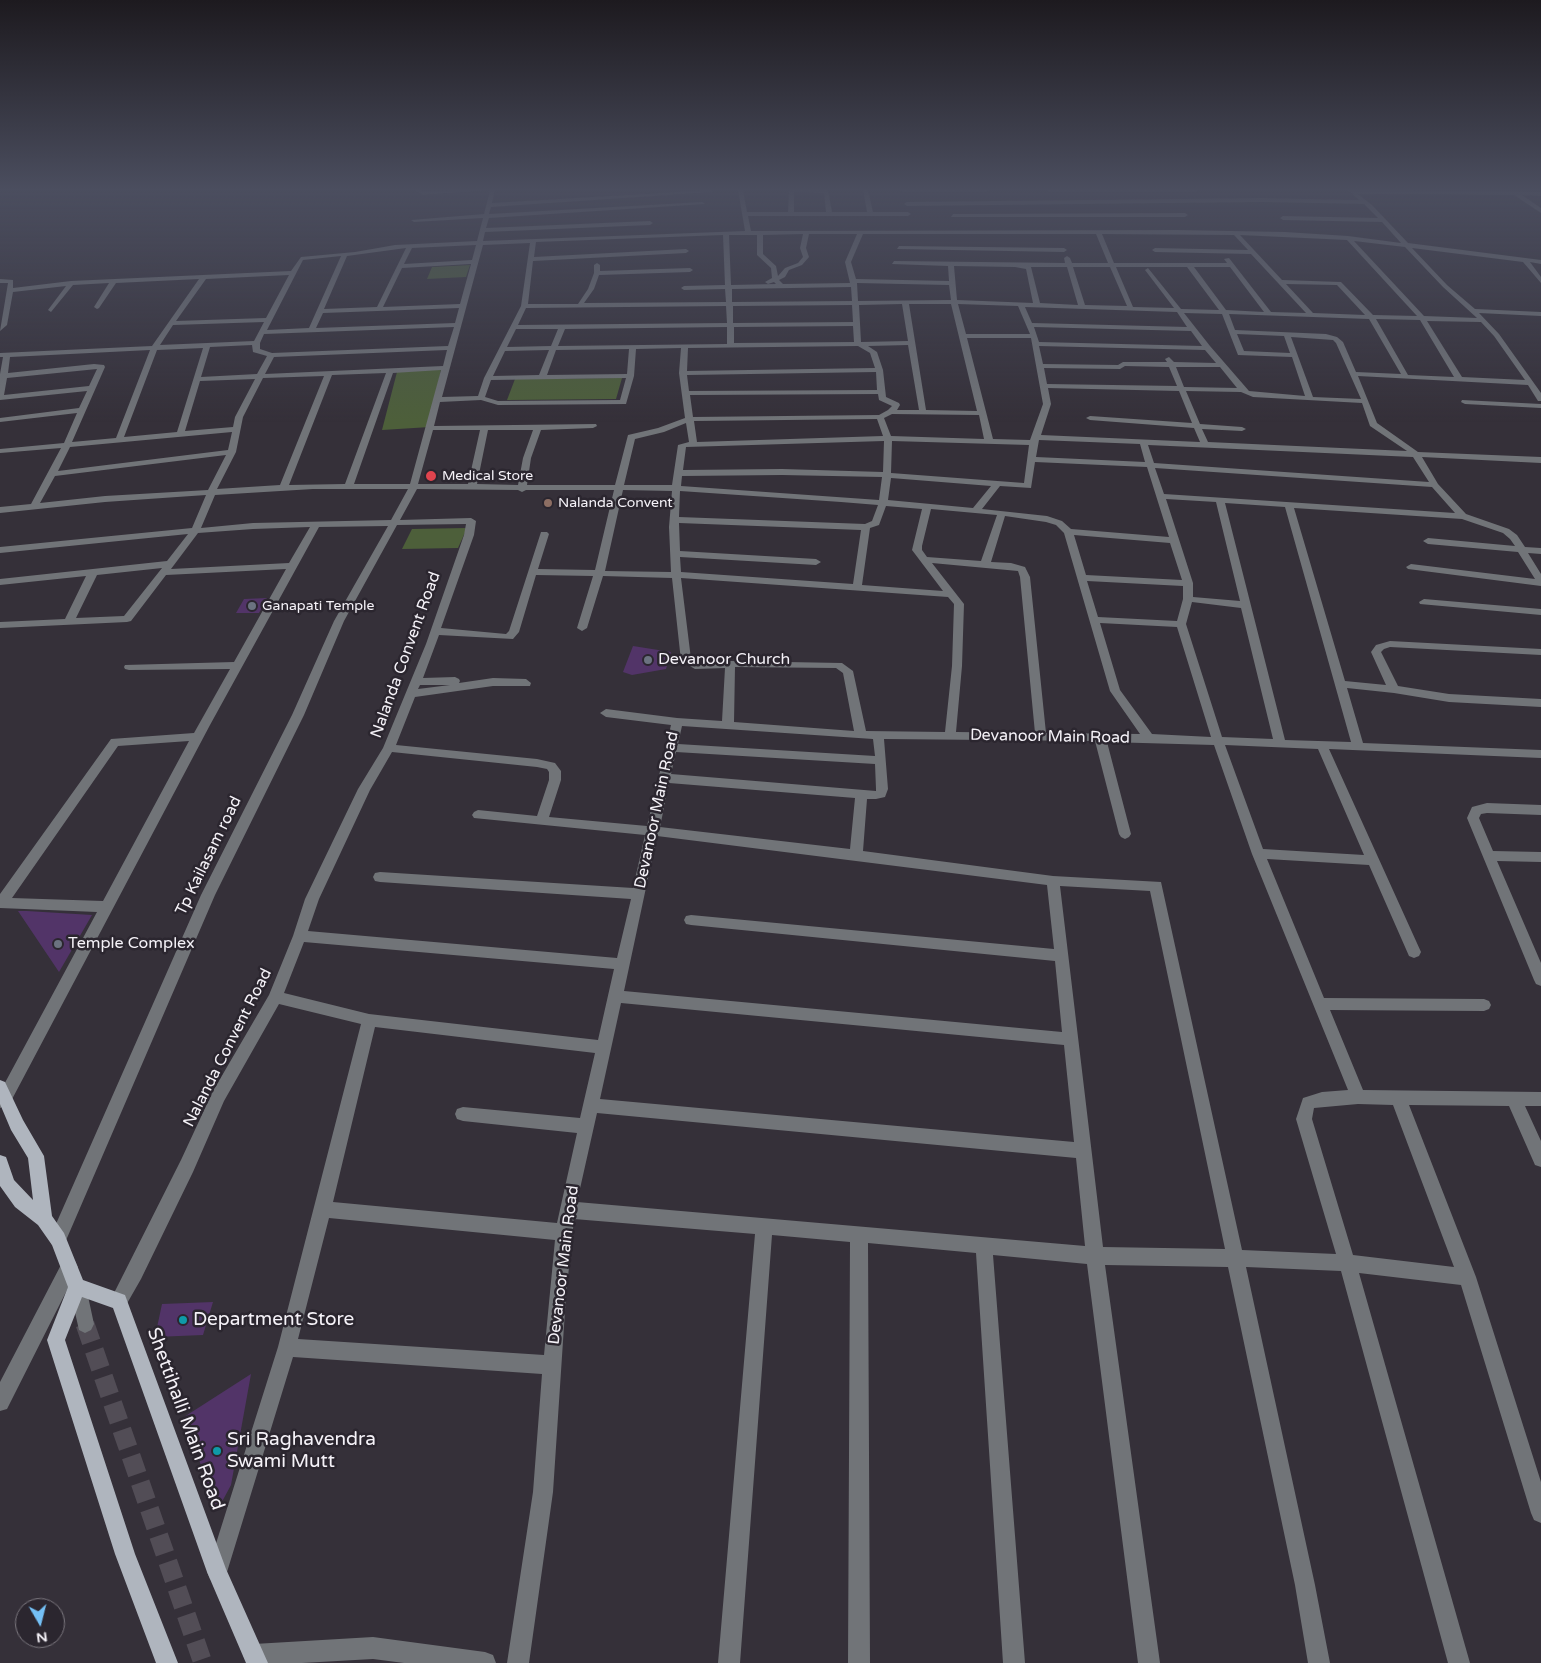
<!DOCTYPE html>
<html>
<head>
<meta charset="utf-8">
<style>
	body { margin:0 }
	#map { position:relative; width:1541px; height:1663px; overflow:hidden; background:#353039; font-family:"Varela Round",sans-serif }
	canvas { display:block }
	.north { position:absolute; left:15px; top:1598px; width:50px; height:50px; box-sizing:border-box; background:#2b262f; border:1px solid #7c787f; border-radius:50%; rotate:172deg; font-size:14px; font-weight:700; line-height:20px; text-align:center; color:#f5f2f8 }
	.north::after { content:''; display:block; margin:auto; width:18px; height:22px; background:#74c0f6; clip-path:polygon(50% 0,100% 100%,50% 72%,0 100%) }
</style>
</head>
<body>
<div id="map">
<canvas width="1541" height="1663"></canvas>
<div class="north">N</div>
</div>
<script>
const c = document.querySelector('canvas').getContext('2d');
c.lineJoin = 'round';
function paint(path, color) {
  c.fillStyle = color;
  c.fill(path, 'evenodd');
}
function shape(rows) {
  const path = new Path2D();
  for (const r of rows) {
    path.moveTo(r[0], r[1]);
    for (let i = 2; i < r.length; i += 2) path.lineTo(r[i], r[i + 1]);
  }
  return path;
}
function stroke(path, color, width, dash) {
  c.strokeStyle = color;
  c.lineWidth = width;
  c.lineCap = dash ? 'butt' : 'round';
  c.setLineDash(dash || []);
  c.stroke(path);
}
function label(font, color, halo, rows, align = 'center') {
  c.font = font + ' "Varela Round",sans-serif';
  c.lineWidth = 5;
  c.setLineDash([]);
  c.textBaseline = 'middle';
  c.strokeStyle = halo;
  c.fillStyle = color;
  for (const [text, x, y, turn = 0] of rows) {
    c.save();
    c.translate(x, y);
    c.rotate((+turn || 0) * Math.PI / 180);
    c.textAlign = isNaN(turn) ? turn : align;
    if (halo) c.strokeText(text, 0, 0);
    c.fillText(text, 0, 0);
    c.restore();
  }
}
paint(shape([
	[470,265,466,277,427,279,432,267],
	[441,369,430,427,382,430,397,372],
	[622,378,616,399,507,400,515,379],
	[467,528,458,548,402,549,412,529]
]), '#4d5f3a');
paint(shape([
	[267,598,259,613,236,613,244,599],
	[633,646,671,652,666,669,632,675,623,672],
	[18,911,27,911,92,915,59,972],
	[213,1302,203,1335,155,1337,162,1304],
	[251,1374,231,1485,217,1511,184,1417]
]), '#523468');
stroke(shape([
	[85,1324,203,1663]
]), '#524d56', 19, [19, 9]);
paint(shape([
	[415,190,424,191,487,190,423,195,415,190],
	[490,190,495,190,492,203,710,190,713,192,491,207,489,214,702,202,705,204,489,218,486,228,650,221,653,223,650,225,485,232,483,241,745,231,738,190,743,190,747,212,788,212,789,190,828,190,832,212,867,212,863,190,868,190,873,212,908,212,911,214,908,216,748,216,751,231,1178,230,1285,232,1348,236,1401,243,1382,222,1283,220,1280,218,1283,216,1378,218,1364,204,1262,202,907,206,904,204,907,202,1262,198,1359,200,1348,190,1541,192,1541,196,1522,195,1541,208,1541,213,1514,195,1358,194,1372,205,1408,243,1541,260,1541,264,1530,262,1541,277,1541,283,1523,262,1412,248,1447,285,1475,309,1541,312,1541,316,1479,313,1499,334,1541,393,1541,401,1538,401,1528,385,1358,376,1377,423,1418,452,1541,457,1541,463,1422,457,1438,484,1466,514,1509,529,1517,535,1525,547,1541,548,1541,554,1528,553,1541,574,1541,586,1408,569,1406,567,1411,564,1535,579,1518,552,1428,544,1423,541,1428,538,1515,546,1510,539,1503,533,1462,519,1294,508,1345,681,1386,685,1371,652,1376,645,1390,641,1541,649,1541,655,1390,647,1384,649,1381,652,1398,686,1449,694,1541,699,1541,707,1449,702,1394,693,1347,688,1363,743,1541,750,1541,758,1329,749,1421,952,1419,956,1414,958,1409,956,1369,865,1267,859,1324,998,1484,999,1489,1001,1491,1005,1489,1009,1484,1011,1330,1010,1363,1090,1541,1092,1541,1106,1525,1106,1541,1141,1541,1167,1535,1165,1509,1106,1409,1105,1476,1277,1541,1482,1541,1523,1534,1520,1531,1513,1461,1285,1359,1273,1470,1663,1448,1663,1341,1271,1246,1267,1315,1585,1330,1663,1308,1663,1295,1585,1228,1267,1105,1265,1160,1663,1138,1663,1087,1264,993,1255,1025,1663,1003,1663,976,1253,868,1243,870,1663,848,1663,850,1242,772,1235,740,1663,718,1663,755,1234,574,1219,566,1296,553,1492,529,1663,507,1663,533,1492,542,1374,293,1357,227,1572,224,1579,217,1582,210,1579,207,1572,278,1347,361,1024,279,1004,224,1101,193,1172,141,1279,125,1307,119,1310,113,1307,110,1301,181,1160,213,1091,269,995,293,936,305,899,358,789,383,748,426,644,464,535,466,524,397,525,344,621,304,715,215,895,64,1245,58,1248,52,1245,49,1239,52,1233,201,895,292,715,334,621,388,526,319,527,210,725,10,1103,0,1108,0,1092,97,912,0,908,0,894,111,739,194,733,230,669,129,670,125,669,124,667,125,665,234,662,286,569,166,575,131,621,127,622,0,628,0,622,65,619,86,576,0,585,0,579,167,561,188,534,0,553,0,547,192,528,206,495,105,502,0,513,0,507,31,504,61,448,0,453,0,449,64,443,77,413,0,422,0,418,79,408,87,391,0,400,0,374,3,357,0,357,0,353,152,346,199,279,116,283,99,308,97,309,94,307,109,283,73,285,51,312,48,310,66,286,13,292,7,325,0,331,8,283,0,283,0,279,13,280,13,288,71,281,291,271,301,257,355,252,395,245,477,241,483,218,414,222,411,220,484,214,490,190],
	[794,192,824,193,826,212,794,212,794,192],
	[803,234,800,248,803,257,798,263,785,268,778,276,776,266,763,254,763,235,803,234],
	[809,234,857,234,845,262,850,283,783,284,779,280,785,277,789,270,802,265,809,257,806,248,809,234],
	[863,234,1096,234,1108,263,1072,263,1070,258,1067,256,1064,258,1065,263,894,261,892,264,948,266,949,281,856,279,851,262,863,234],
	[1102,234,1234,235,1248,250,1155,248,1152,250,1155,252,1251,254,1306,313,1271,312,1229,258,1224,259,1227,263,1114,263,1102,234],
	[723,235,725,285,684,286,681,288,684,290,725,289,726,302,584,303,594,289,599,275,690,272,693,270,690,268,600,271,600,265,597,263,594,265,594,273,588,289,578,304,528,304,533,261,686,253,689,251,686,249,534,257,536,242,723,235],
	[729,235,757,235,757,255,771,268,772,278,765,282,768,284,774,282,776,284,731,285,729,235],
	[1240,235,1347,240,1417,316,1373,315,1341,282,1282,280,1240,235],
	[1354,241,1405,247,1443,287,1477,318,1424,316,1354,241],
	[530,243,521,306,484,378,478,396,442,397,483,245,530,243],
	[476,245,472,260,404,264,412,248,476,245],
	[406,248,377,307,324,309,347,256,406,248],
	[341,256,309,328,267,330,303,260,341,256],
	[471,264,460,304,383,307,402,268,471,264],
	[954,266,1015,267,1026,269,1033,303,957,300,954,266],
	[1031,267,1067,267,1078,305,1040,303,1031,267],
	[1073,267,1110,267,1127,306,1085,305,1073,267],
	[1116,267,1187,267,1219,310,1181,309,1148,268,1145,270,1174,308,1133,307,1116,267],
	[1194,267,1230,267,1264,312,1226,310,1194,267],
	[289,275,266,318,176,321,206,279,289,275],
	[857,283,949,285,951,300,858,301,857,283],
	[1286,284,1337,285,1365,315,1313,313,1286,284],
	[851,287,852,301,732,302,732,289,851,287],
	[902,304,908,341,861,342,859,305,902,304],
	[909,304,951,304,977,411,926,410,909,304],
	[958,304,1018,306,1030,334,966,334,958,304],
	[852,305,853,322,733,323,733,306,852,305],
	[726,306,727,323,518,325,526,308,726,306],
	[1025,307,1177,312,1187,327,1032,323,1025,307],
	[459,308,455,323,316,328,323,313,459,308],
	[1184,313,1222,314,1238,355,1292,357,1305,396,1249,391,1210,346,1184,313],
	[1229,314,1369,319,1401,374,1356,372,1343,342,1337,337,1326,334,1235,330,1229,314],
	[1376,319,1420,320,1454,377,1408,375,1376,319],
	[1427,321,1481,322,1494,336,1525,380,1462,377,1427,321],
	[264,322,254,341,160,345,173,325,264,322],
	[853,326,854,342,734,343,734,327,853,326],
	[454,327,448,346,272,353,260,349,260,343,264,334,454,327],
	[727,327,727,344,558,346,565,329,727,327],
	[1034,327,1191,331,1202,346,1039,342,1034,327],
	[516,329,558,329,551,346,507,347,516,329],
	[1237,334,1284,336,1290,353,1244,351,1237,334],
	[1291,337,1333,340,1336,343,1361,399,1313,397,1291,337],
	[967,338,1031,338,1043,404,1030,440,993,439,967,338],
	[252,345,253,352,267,356,257,374,201,377,210,347,252,345],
	[908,345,919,410,897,410,900,405,899,403,886,397,883,370,877,352,868,346,908,345],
	[858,346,870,353,875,368,687,371,688,348,858,346],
	[1039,346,1205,350,1216,363,1174,362,1169,357,1165,359,1167,362,1123,362,1118,365,1043,364,1039,346],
	[203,348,177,432,124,437,157,350,203,348],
	[681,348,679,373,685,418,658,428,628,435,615,485,527,485,531,458,541,430,593,428,597,426,596,424,434,426,440,402,481,400,498,405,626,404,634,376,636,349,681,348],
	[629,349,627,374,547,375,556,350,629,349],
	[150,350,116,438,72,442,105,367,104,365,94,364,8,373,10,357,150,350],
	[447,350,443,366,265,374,274,357,447,350],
	[549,350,539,375,493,376,505,351,549,350],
	[1125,366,1169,367,1177,386,1047,384,1044,368,1120,369,1125,366],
	[1176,367,1220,367,1237,388,1184,387,1176,367],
	[97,369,89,386,4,395,7,378,97,369],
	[441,370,410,484,354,484,393,373,441,370],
	[876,372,877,390,689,391,687,375,876,372],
	[386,373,345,484,289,485,332,375,386,373],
	[324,376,280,485,217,489,236,452,243,417,263,378,324,376],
	[626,378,620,400,498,401,485,397,491,380,626,378],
	[255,379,235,417,233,427,185,431,200,381,255,379],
	[1048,388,1179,391,1192,423,1090,416,1086,418,1090,420,1194,428,1200,442,1041,435,1051,404,1048,388],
	[1186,391,1241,392,1253,397,1362,403,1370,426,1407,451,1208,442,1202,429,1242,431,1246,429,1242,427,1200,424,1186,391],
	[878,394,879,400,892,406,888,410,879,415,693,417,690,395,878,394],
	[892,414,979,415,984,439,891,436,884,418,892,414],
	[877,419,883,436,697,442,694,421,877,419],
	[686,423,689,442,678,445,672,485,624,485,635,439,664,432,686,423],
	[433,430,480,430,468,484,418,484,433,430],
	[488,430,533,430,523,458,518,485,477,484,488,430],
	[232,432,228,450,58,471,70,447,232,432],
	[1039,440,1140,444,1145,462,1036,457,1039,440],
	[884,441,883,472,782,469,683,470,686,447,884,441],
	[892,441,1029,445,1024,483,891,473,892,441],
	[1148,445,1413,457,1429,482,1154,463,1148,445],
	[226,455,208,490,105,496,40,503,55,476,226,455],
	[1035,462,1147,467,1169,537,1071,529,1062,521,1047,516,982,509,1000,486,1031,488,1035,462],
	[1155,468,1432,487,1455,513,1164,494,1155,468],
	[782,475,882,477,879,500,681,486,682,476,782,475],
	[891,478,991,486,973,508,888,500,891,478],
	[313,489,408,489,391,520,253,523,201,528,215,495,313,489],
	[417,489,518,490,522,492,526,490,614,490,595,570,538,569,549,534,547,532,541,532,509,631,506,634,441,628,474,535,476,521,471,518,400,520,417,489],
	[623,490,672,491,669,527,671,572,605,571,623,490],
	[680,491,841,502,878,505,872,521,865,524,679,517,680,491],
	[1166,499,1216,502,1240,601,1193,597,1193,583,1166,499],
	[1225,503,1285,507,1351,742,1285,740,1225,503],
	[886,506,922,509,912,550,943,591,862,585,870,528,879,525,886,506],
	[931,509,997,515,981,561,927,557,922,550,922,546,931,509],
	[1005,516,1046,522,1056,525,1064,533,1110,691,1140,734,1046,733,1030,577,1025,567,1011,563,991,562,1005,516],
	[679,523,861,530,853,584,681,572,680,557,816,565,821,562,816,559,680,551,679,523],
	[310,527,289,563,171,569,198,533,253,529,310,527],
	[1074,535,1170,543,1182,580,1086,575,1074,535],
	[932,563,1018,571,1020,577,1035,733,956,732,962,666,964,604,932,563],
	[162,568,124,616,76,618,97,575,162,568],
	[536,575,593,576,577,628,582,631,587,628,603,576,672,578,681,661,695,669,725,668,722,721,677,718,606,709,600,713,606,717,671,725,647,826,549,817,561,780,561,771,555,763,537,759,396,745,415,697,493,686,530,686,531,683,526,679,493,678,459,683,460,681,459,679,455,677,423,678,439,635,513,639,519,632,536,575],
	[681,578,948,597,954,604,952,666,945,732,866,731,853,671,842,663,730,661,697,662,691,659,681,578],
	[1087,581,1183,586,1183,599,1177,621,1098,617,1087,581],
	[1192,602,1241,608,1273,739,1222,737,1186,624,1192,602],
	[1100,623,1177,627,1211,737,1152,734,1120,690,1100,623],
	[735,667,836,668,843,673,854,731,734,722,735,667],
	[420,685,450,685,418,689,420,685],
	[682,726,873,739,875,756,678,744,682,726],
	[884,739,1095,741,1119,834,1121,837,1125,839,1129,837,1131,834,1107,742,1214,745,1252,854,1348,1090,1322,1092,1303,1098,1296,1119,1336,1254,1242,1250,1161,882,1053,876,863,851,867,799,876,799,885,797,888,789,884,739],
	[189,741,103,901,12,898,118,746,189,741],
	[1225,745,1318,749,1364,855,1263,849,1225,745],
	[392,752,537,767,547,769,549,772,549,780,537,816,478,810,474,812,472,815,474,818,645,835,633,888,380,872,375,873,373,877,375,881,380,882,631,899,617,958,308,931,319,899,370,790,392,752],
	[676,752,875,764,876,789,876,791,671,774,676,752],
	[669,783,855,798,850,849,660,827,669,783],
	[657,836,1047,885,1054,949,691,915,686,916,684,920,686,924,691,925,1055,961,1062,1032,624,991,657,836],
	[1060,886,1150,891,1225,1249,1103,1247,1060,886],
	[304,942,614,969,598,1040,369,1014,284,993,304,942],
	[621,1003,1064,1045,1074,1142,600,1099,621,1003],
	[375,1027,595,1053,580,1118,463,1107,457,1109,455,1114,457,1119,463,1121,577,1133,557,1223,333,1202,375,1027],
	[1358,1104,1393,1105,1454,1267,1353,1255,1312,1119,1314,1108,1358,1104],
	[597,1113,1076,1158,1085,1246,577,1202,597,1113],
	[329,1218,555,1240,544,1355,298,1339,329,1218],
	[900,190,989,190,986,192,903,192,900,190],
	[1046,190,1199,190,1196,192,1049,192,1046,190],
	[953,214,1185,213,1188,215,1185,217,951,217,953,214],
	[899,246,1064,248,1067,250,1064,252,897,249,899,246],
	[1462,400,1541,404,1541,408,1465,404,1461,402,1462,400],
	[1424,599,1541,609,1541,615,1420,604,1419,602,1424,599],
	[1487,803,1541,805,1541,815,1487,813,1481,814,1479,818,1493,851,1541,852,1541,862,1497,861,1541,963,1541,986,1536,984,1534,980,1467,818,1472,807,1487,803],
	[69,1258,75,1261,78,1267,71,1281,77,1278,83,1281,86,1287,94,1324,91,1330,85,1333,79,1330,69,1286,7,1409,0,1411,0,1382,63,1261,69,1258],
	[373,1637,485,1652,493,1655,496,1663,404,1663,373,1659,302,1663,247,1663,243,1655,246,1647,254,1644,373,1637]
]), '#717478');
paint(shape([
	[0,1080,5,1082,23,1120,44,1156,52,1216,64,1233,83,1280,125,1295,226,1569,268,1663,246,1663,207,1572,113,1308,82,1297,65,1340,135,1554,178,1663,156,1663,115,1554,47,1340,68,1287,52,1245,38,1225,15,1207,0,1186,0,1155,6,1157,14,1180,33,1200,28,1158,11,1130,0,1104,0,1080]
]), '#afb5be');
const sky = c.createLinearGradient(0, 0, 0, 422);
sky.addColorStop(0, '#1d1a1f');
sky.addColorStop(0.45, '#4b4e5f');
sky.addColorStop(1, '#4b4e5f00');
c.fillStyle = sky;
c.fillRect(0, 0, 1541, 422);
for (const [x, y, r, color] of [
	[431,476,6,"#e0444e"],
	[548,503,5,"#8d6e63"],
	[252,606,5,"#6b7280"],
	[648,660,5,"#6b7280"],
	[58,944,5,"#6b7280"],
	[183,1320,5,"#0f9aa8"],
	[217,1451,5,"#0f9aa8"]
]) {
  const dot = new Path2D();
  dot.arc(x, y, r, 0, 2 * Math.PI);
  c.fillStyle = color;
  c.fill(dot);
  stroke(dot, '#2b262f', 2);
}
label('14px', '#f5f2f8', '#2b262f', [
	["Medical Store",442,476],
	["Nalanda Convent",558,503],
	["Ganapati Temple",262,606]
], 'left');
label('16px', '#f5f2f8', '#2b262f', [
	["Nalanda Convent Road",406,655,-70],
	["Devanoor Main Road",1050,737,1],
	["Devanoor Main Road",657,810,-78],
	["Tp Kailasam road",209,856,-64],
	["Nalanda Convent Road",228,1048,-63],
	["Devanoor Main Road",564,1265,-83]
]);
label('16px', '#f5f2f8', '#2b262f', [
	["Devanoor Church",658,660],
	["Temple Complex",68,944]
], 'left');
label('19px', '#f5f2f8', '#2b262f', [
	["Department Store",193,1320],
	["Sri Raghavendra",227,1440],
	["Swami Mutt",227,1462]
], 'left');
label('19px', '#f5f2f8', '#2b262f', [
	["Shettihalli Main Road",185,1419,70]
]);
</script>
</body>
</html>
